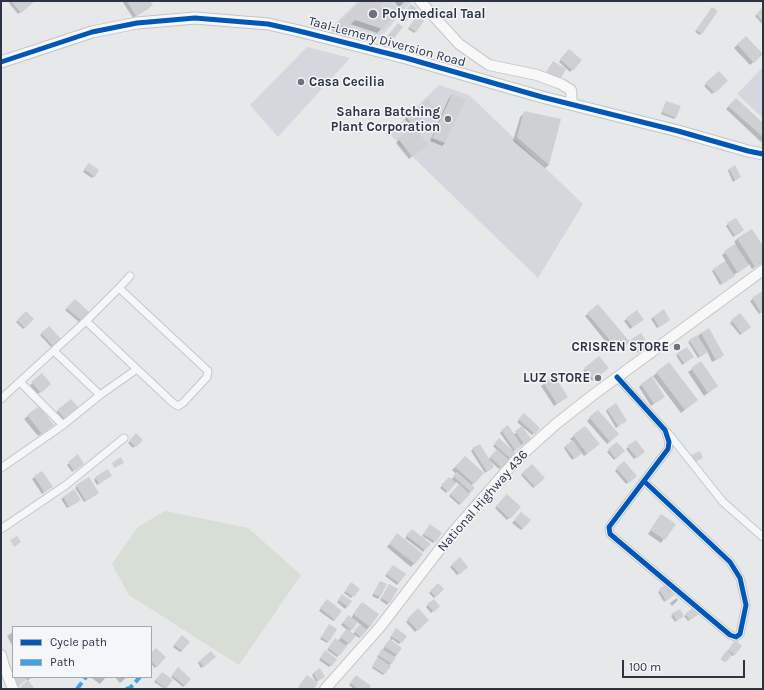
<!DOCTYPE html>
<html>
<head>
<meta charset="utf-8">
<style>
	body { margin:0 }
	#map { position:relative; width:764px; height:690px; overflow:hidden; background:#e6e8ea; font-family:Karla,sans-serif }
	canvas { display:block }
	.frame { position:absolute; inset:0; border:2px solid #2b3445; pointer-events:none }
	.legend { position:absolute; left:12px; top:626px; width:140px; height:52px; box-sizing:border-box; background:#f4f6f9; border:1px solid #a4a8b1; margin:0; padding:5px 7px; list-style:none; font-size:12px; color:#2b3445 }
	.legend li { display:flex; align-items:center; gap:8px; height:20px }
	.legend b { width:20px; border:1px solid #a4a8b1 }
	.scale { position:absolute; left:622px; top:660px; width:123px; height:18px; box-sizing:border-box; border:2px solid #2b3445; border-top:0; padding-left:5px; font-size:12px; line-height:14px; white-space:nowrap; color:#2b3445; -webkit-text-stroke:3px #f4f6f9; paint-order:stroke }
</style>
</head>
<body>
<div id="map">
<canvas width="764" height="690"></canvas>
<div class="frame"></div>
<ul class="legend">
<li><b style="height:5px;background:#0057b8"></b>Cycle path</li>
<li><b style="height:5px;background:#3ea3ec"></b>Path</li>
</ul>
<div class="scale">100 m</div>
</div>
<script>
const c = document.querySelector('canvas').getContext('2d');
c.lineJoin = 'round';
function paint(path, color) {
  c.fillStyle = color;
  c.fill(path, 'evenodd');
}
function shape(rows) {
  const path = new Path2D();
  for (const r of rows) {
    path.moveTo(r[0], r[1]);
    for (let i = 2; i < r.length; i += 2) path.lineTo(r[i], r[i + 1]);
  }
  return path;
}
function stroke(path, color, width, dash) {
  c.strokeStyle = color;
  c.lineWidth = width;
  c.lineCap = dash ? 'butt' : 'round';
  c.setLineDash(dash || []);
  c.stroke(path);
}
function label(font, color, halo, rows, align = 'center') {
  c.font = font + ' Karla,sans-serif';
  c.lineWidth = 3;
  c.setLineDash([]);
  c.textBaseline = 'middle';
  c.strokeStyle = halo;
  c.fillStyle = color;
  for (const [text, x, y, turn = 0] of rows) {
    c.save();
    c.translate(x, y);
    c.rotate((+turn || 0) * Math.PI / 180);
    c.textAlign = isNaN(turn) ? turn : align;
    if (halo) c.strokeText(text, 0, 0);
    c.fillText(text, 0, 0);
    c.restore();
  }
}
paint(shape([
	[358,1,412,1,379,39,332,27],
	[307,47,350,58,278,137,250,105],
	[763,67,763,118,737,94],
	[439,85,469,95,583,204,538,278,389,134]
]), '#d4d7dd');
paint(shape([
	[165,511,248,528,301,575,239,665,129,595,112,564,138,527]
]), '#d6ded6');
paint(shape([
	[11,1,32,1,31,4,18,14,9,3],
	[122,1,149,1,149,8,133,18],
	[362,1,384,1,378,7,393,16,377,33,350,24,338,36,332,30],
	[394,1,405,1,399,7],
	[411,5,416,9,405,22,400,18],
	[762,9,763,10,763,25,755,16],
	[711,10,702,33,700,35,695,32],
	[416,19,416,31,414,33,408,29],
	[398,24,402,28,392,39,388,36],
	[746,37,762,54,750,65,734,48],
	[569,50,581,60,570,72,559,62],
	[719,72,727,81,712,94,704,86],
	[452,95,445,143,442,146,430,141,449,98],
	[736,99,763,124,763,140,761,142,726,109],
	[427,101,431,110,410,126,405,119],
	[666,102,676,117,674,119,661,114],
	[525,112,549,165,545,168,513,141,520,117],
	[399,140,424,147,409,159,396,143],
	[87,166,94,176,92,178,83,172],
	[729,169,740,177,733,182,728,171],
	[728,224,741,232,733,237,726,226],
	[751,230,763,248,763,262,752,269,749,264,720,285,712,271,726,262,722,255,736,244,734,242,737,239],
	[762,293,763,295,763,311,759,314,750,301],
	[75,300,88,312,79,322,65,310],
	[637,312,641,321,630,329,624,321],
	[26,313,33,319,23,329,16,322],
	[588,314,625,345,615,353,585,316],
	[653,317,667,322,657,328,651,319],
	[732,321,748,328,740,335,730,323],
	[49,327,60,339,51,347,40,335],
	[701,333,723,355,720,358,712,362,707,351,698,358,688,342,697,337],
	[632,340,646,347,638,353,630,341],
	[678,354,693,357,682,365,676,355],
	[669,363,697,400,681,413,653,376],
	[701,363,717,386,704,396,688,372],
	[585,369,606,370,592,381,583,371],
	[42,375,50,384,38,394,30,385],
	[554,377,564,399,554,406,541,386],
	[642,384,661,399,651,406,639,387],
	[39,407,50,428,38,436,24,419],
	[608,409,625,421,616,428,606,411],
	[75,410,63,420,56,412,58,411],
	[524,415,539,428,532,435,517,422],
	[590,418,615,437,607,444,587,421],
	[585,427,595,447,584,456,581,452,572,460,564,448,572,441,570,439],
	[522,428,528,440,513,452,513,453,508,460,499,469,489,460,491,468,485,473,471,451,473,449,489,459,497,450,493,446,499,440,513,451,500,433,502,431,513,435],
	[136,435,142,440,133,448,128,443],
	[617,443,623,451,614,460,607,452],
	[628,447,642,453,634,459,626,449],
	[77,456,81,465,72,472,67,465],
	[465,457,483,473,471,486,474,488,459,505,449,496,460,485,456,482,446,493,440,488,449,478,451,480,456,474,452,470],
	[624,463,636,476,626,484,615,471],
	[532,465,544,478,533,488,521,475],
	[42,472,50,488,42,494,32,479],
	[109,477,97,485,94,480,96,478],
	[77,486,96,495,84,502,75,488],
	[73,491,78,502,67,508,61,499],
	[507,496,519,507,507,520,495,508],
	[521,513,529,520,521,530,512,523],
	[658,519,674,524,661,543,648,534],
	[429,527,441,533,433,543,422,536],
	[412,530,429,544,423,552,405,538],
	[394,538,422,554,411,567,387,547],
	[460,559,467,567,457,575,450,567],
	[392,568,405,575,397,585,385,576],
	[379,584,380,597,378,599,372,596],
	[438,584,443,589,434,598,429,593],
	[349,585,358,589,351,598,344,593],
	[667,585,671,597,664,602,658,592],
	[388,587,397,589,387,605,380,600],
	[341,597,351,602,345,609,337,602],
	[677,598,678,600,672,606,670,603],
	[434,600,439,606,431,613,426,607],
	[325,602,335,620,333,621,319,611],
	[359,606,370,626,359,638,355,635,337,657,327,650,334,641,338,641,347,630,341,625,347,618,351,618],
	[357,622,361,625,353,634,349,632],
	[418,610,428,620,415,632,406,622],
	[673,614,683,616,675,622,671,616],
	[686,615,695,616,688,621,684,616],
	[328,627,328,641,327,643,320,639],
	[395,631,406,636,399,644,392,639,391,641,401,648,383,675,372,668,378,658,377,657,391,639,390,638],
	[13,632,13,644,12,645,7,636],
	[180,638,182,651,180,652,173,647],
	[734,643,741,646,734,655,732,656,731,655,725,662,721,659],
	[211,652,213,659,201,668,198,663],
	[324,653,331,665,329,667,319,660],
	[151,655,165,657,155,668,151,664],
	[178,669,190,679,183,687,171,677],
	[314,673,322,678,316,682,312,675],
	[160,675,172,680,165,689,154,682],
	[15,677,32,677,27,681,26,679,17,687,12,680],
	[90,677,106,677,100,684],
	[115,677,127,677,120,683],
	[354,678,367,689,354,689,349,685]
]), '#0003');
paint(shape([
	[11,1,33,1,34,2,21,13],
	[127,1,150,1,153,5,136,16],
	[361,1,385,1,379,7,395,16,382,29,355,20,343,32,336,26],
	[411,4,417,9,407,21,401,16],
	[712,7,718,11,702,34,696,30],
	[762,8,763,9,763,22,756,14],
	[417,15,424,21,416,32,409,27],
	[398,23,403,27,394,38,389,34],
	[746,36,763,54,754,63,737,44],
	[569,49,582,60,573,71,560,59],
	[553,61,566,69,560,80,546,72],
	[719,71,728,81,715,93,705,83],
	[452,94,465,100,445,143,432,138],
	[736,98,763,123,763,137,728,106],
	[428,99,434,108,413,125,406,117],
	[666,101,681,106,676,118,662,112],
	[524,111,561,119,549,165,517,137],
	[414,127,428,144,412,157,398,139],
	[89,163,99,170,95,177,84,169],
	[735,165,741,177,735,180,729,169],
	[736,218,744,230,735,236,727,223],
	[752,229,763,246,763,261,755,267,737,238],
	[735,244,749,265,738,273,724,251],
	[725,261,735,276,723,284,713,269],
	[762,291,763,293,763,311,761,313,752,298],
	[75,299,89,312,81,320,66,308],
	[598,304,630,342,619,351,587,313],
	[664,309,670,320,659,327,653,317],
	[637,310,644,320,632,327,626,318],
	[26,311,34,319,25,328,17,320],
	[740,313,751,327,742,334,731,320],
	[49,326,61,339,53,346,41,333],
	[709,328,724,355,716,360,701,333],
	[641,333,649,346,640,352,631,339],
	[697,335,708,352,700,357,689,340],
	[687,347,694,357,684,363,677,353],
	[599,356,609,368,594,380,584,368],
	[701,361,718,386,708,393,691,368],
	[669,362,698,400,685,410,656,372],
	[42,373,51,384,41,393,31,382],
	[554,375,568,397,557,404,543,382],
	[652,376,665,397,654,404,641,384],
	[71,399,79,408,65,419,57,410],
	[616,403,627,421,618,426,607,409],
	[39,406,54,425,42,434,27,415],
	[598,410,619,434,610,442,589,417],
	[524,413,540,428,535,434,518,419],
	[508,425,522,446,515,450,501,430],
	[522,426,531,439,524,444,515,431],
	[585,426,600,444,587,454,573,435],
	[136,433,143,440,136,447,129,441],
	[499,438,515,453,510,458,494,444],
	[573,440,582,453,575,459,565,446],
	[636,440,645,452,637,458,627,446],
	[617,442,625,451,616,459,608,449],
	[480,444,494,467,487,472,472,448],
	[497,449,509,460,502,468,490,457],
	[700,451,703,458,695,462,691,455],
	[78,454,84,464,74,471,68,462],
	[465,456,484,473,474,484,455,467],
	[121,457,124,463,114,468,112,463],
	[624,461,637,476,629,483,616,468],
	[532,464,545,478,535,487,522,473],
	[108,469,112,476,99,484,95,477],
	[42,471,53,487,44,492,34,476],
	[457,472,475,488,471,492,453,476],
	[89,477,99,493,86,501,76,485],
	[449,477,456,483,448,492,441,485],
	[459,484,470,494,461,504,450,494],
	[74,489,81,500,69,507,63,497],
	[507,494,521,507,510,519,496,506],
	[521,512,531,520,523,529,514,520],
	[661,514,676,524,665,540,650,530],
	[430,524,442,533,436,542,423,534],
	[412,529,431,544,425,550,406,535],
	[397,533,423,554,415,564,389,544],
	[17,536,21,542,14,547,10,540],
	[460,557,468,567,460,574,451,565],
	[393,565,406,574,399,583,386,574],
	[380,581,387,584,380,597,373,594],
	[351,582,360,589,354,597,345,591],
	[438,583,444,589,436,597,430,591],
	[389,584,398,589,390,603,381,598],
	[667,584,674,595,666,601,659,589],
	[342,594,352,601,348,607,338,600],
	[327,599,342,611,335,620,320,608],
	[434,599,440,606,434,612,427,604],
	[362,602,379,614,370,627,353,614],
	[694,607,699,614,690,620,685,614],
	[418,608,429,620,418,631,407,619],
	[680,609,684,616,677,621,672,613],
	[348,615,358,622,352,630,343,623],
	[329,624,337,629,329,642,321,637],
	[360,624,367,630,361,637,354,631],
	[347,628,356,636,349,644,340,637],
	[396,628,407,636,402,643,391,636],
	[182,635,190,642,182,651,174,645],
	[335,638,347,646,339,656,328,648],
	[390,639,402,648,397,655,384,646],
	[735,640,742,646,735,655,728,650],
	[156,648,166,657,157,667,151,661,151,653],
	[382,649,396,657,392,664,378,655],
	[325,650,337,659,332,666,320,658],
	[727,650,732,655,726,662,721,658],
	[211,651,216,657,204,667,199,661],
	[378,657,391,666,385,674,372,666],
	[178,667,191,679,185,686,172,675],
	[320,668,325,677,318,681,313,673],
	[162,672,173,680,166,689,155,680],
	[307,675,318,683,314,689,301,689,298,687],
	[356,675,371,686,369,689,358,689,350,683],
	[12,677,26,677,27,679,19,686],
	[28,680,34,688,32,689,22,689,20,687]
]), '#ced0d3');
const street = shape([
	[86,321,173,403,178,406,183,403,207,377,208,371,119,288],
	[54,351,100,395],
	[617,377,665,430,669,442,668,449,609,527,610,534,730,635,736,637,740,634,746,605,740,578,730,562,644,481],
	[20,382,63,425],
	[1,399,86,321,119,288,130,276],
	[668,433,723,502,763,537],
	[1,468,63,425,100,395,137,369],
	[1,529,66,485,124,438]
]);
const secondary = shape([
	[420,1,459,44,489,65,537,75,561,84,571,90,572,104],
	[1,655,4,666,13,689],
	[325,689,380,627,453,532,516,460,556,424,593,395,763,270]
]);
const primary = shape([
	[1,62,92,32,137,23,195,18,268,24,299,31,406,58,542,97,678,131,748,151,763,154]
]);
stroke(street, '#c4c6c8', 9);
stroke(secondary, '#c4c6c8', 12);
stroke(primary, '#c2c5c8', 13);
stroke(street, '#f5f6f7', 7);
stroke(secondary, '#f8f8f8', 10);
stroke(primary, '#f8f8f8', 11);
stroke(shape([
	[77,689,86,677],
	[126,689,130,688,140,677]
]), '#3ea3ec', 4, [8, 4]);
stroke(shape([
	[1,62,92,32,137,23,195,18,268,24,299,31,406,58,542,97,678,131,748,151,763,154],
	[617,377,665,430,669,442,668,449,609,527,610,534,730,635,736,637,740,634,746,605,740,578,730,562,644,481]
]), '#0057b8', 5);
for (const [x, y, r, color] of [
	[373,14,5,"#6c737f"],
	[301,82,4,"#6c737f"],
	[448,119,4,"#6c737f"],
	[677,347,4,"#6c737f"],
	[598,378,4,"#6c737f"]
]) {
  const dot = new Path2D();
  dot.arc(x, y, r, 0, 2 * Math.PI);
  c.fillStyle = color;
  c.fill(dot);
  stroke(dot, '#f4f6f9', 1.5);
}
label('bold 13px', '#2b3445', '#f4f6f9', [
	["Polymedical Taal",382,14,"left"],
	["Casa Cecilia",309,82,"left"],
	["Sahara Batching",440,112],
	["Plant Corporation",440,127],
	["CRISREN STORE",669,347],
	["LUZ STORE",590,378]
], 'right');
label('13px', '#2b3445', '#f4f6f9', [
	["Taal-Lemery Diversion Road",387,42,15],
	["National Highway 436",483,501,-49]
]);
</script>
</body>
</html>
